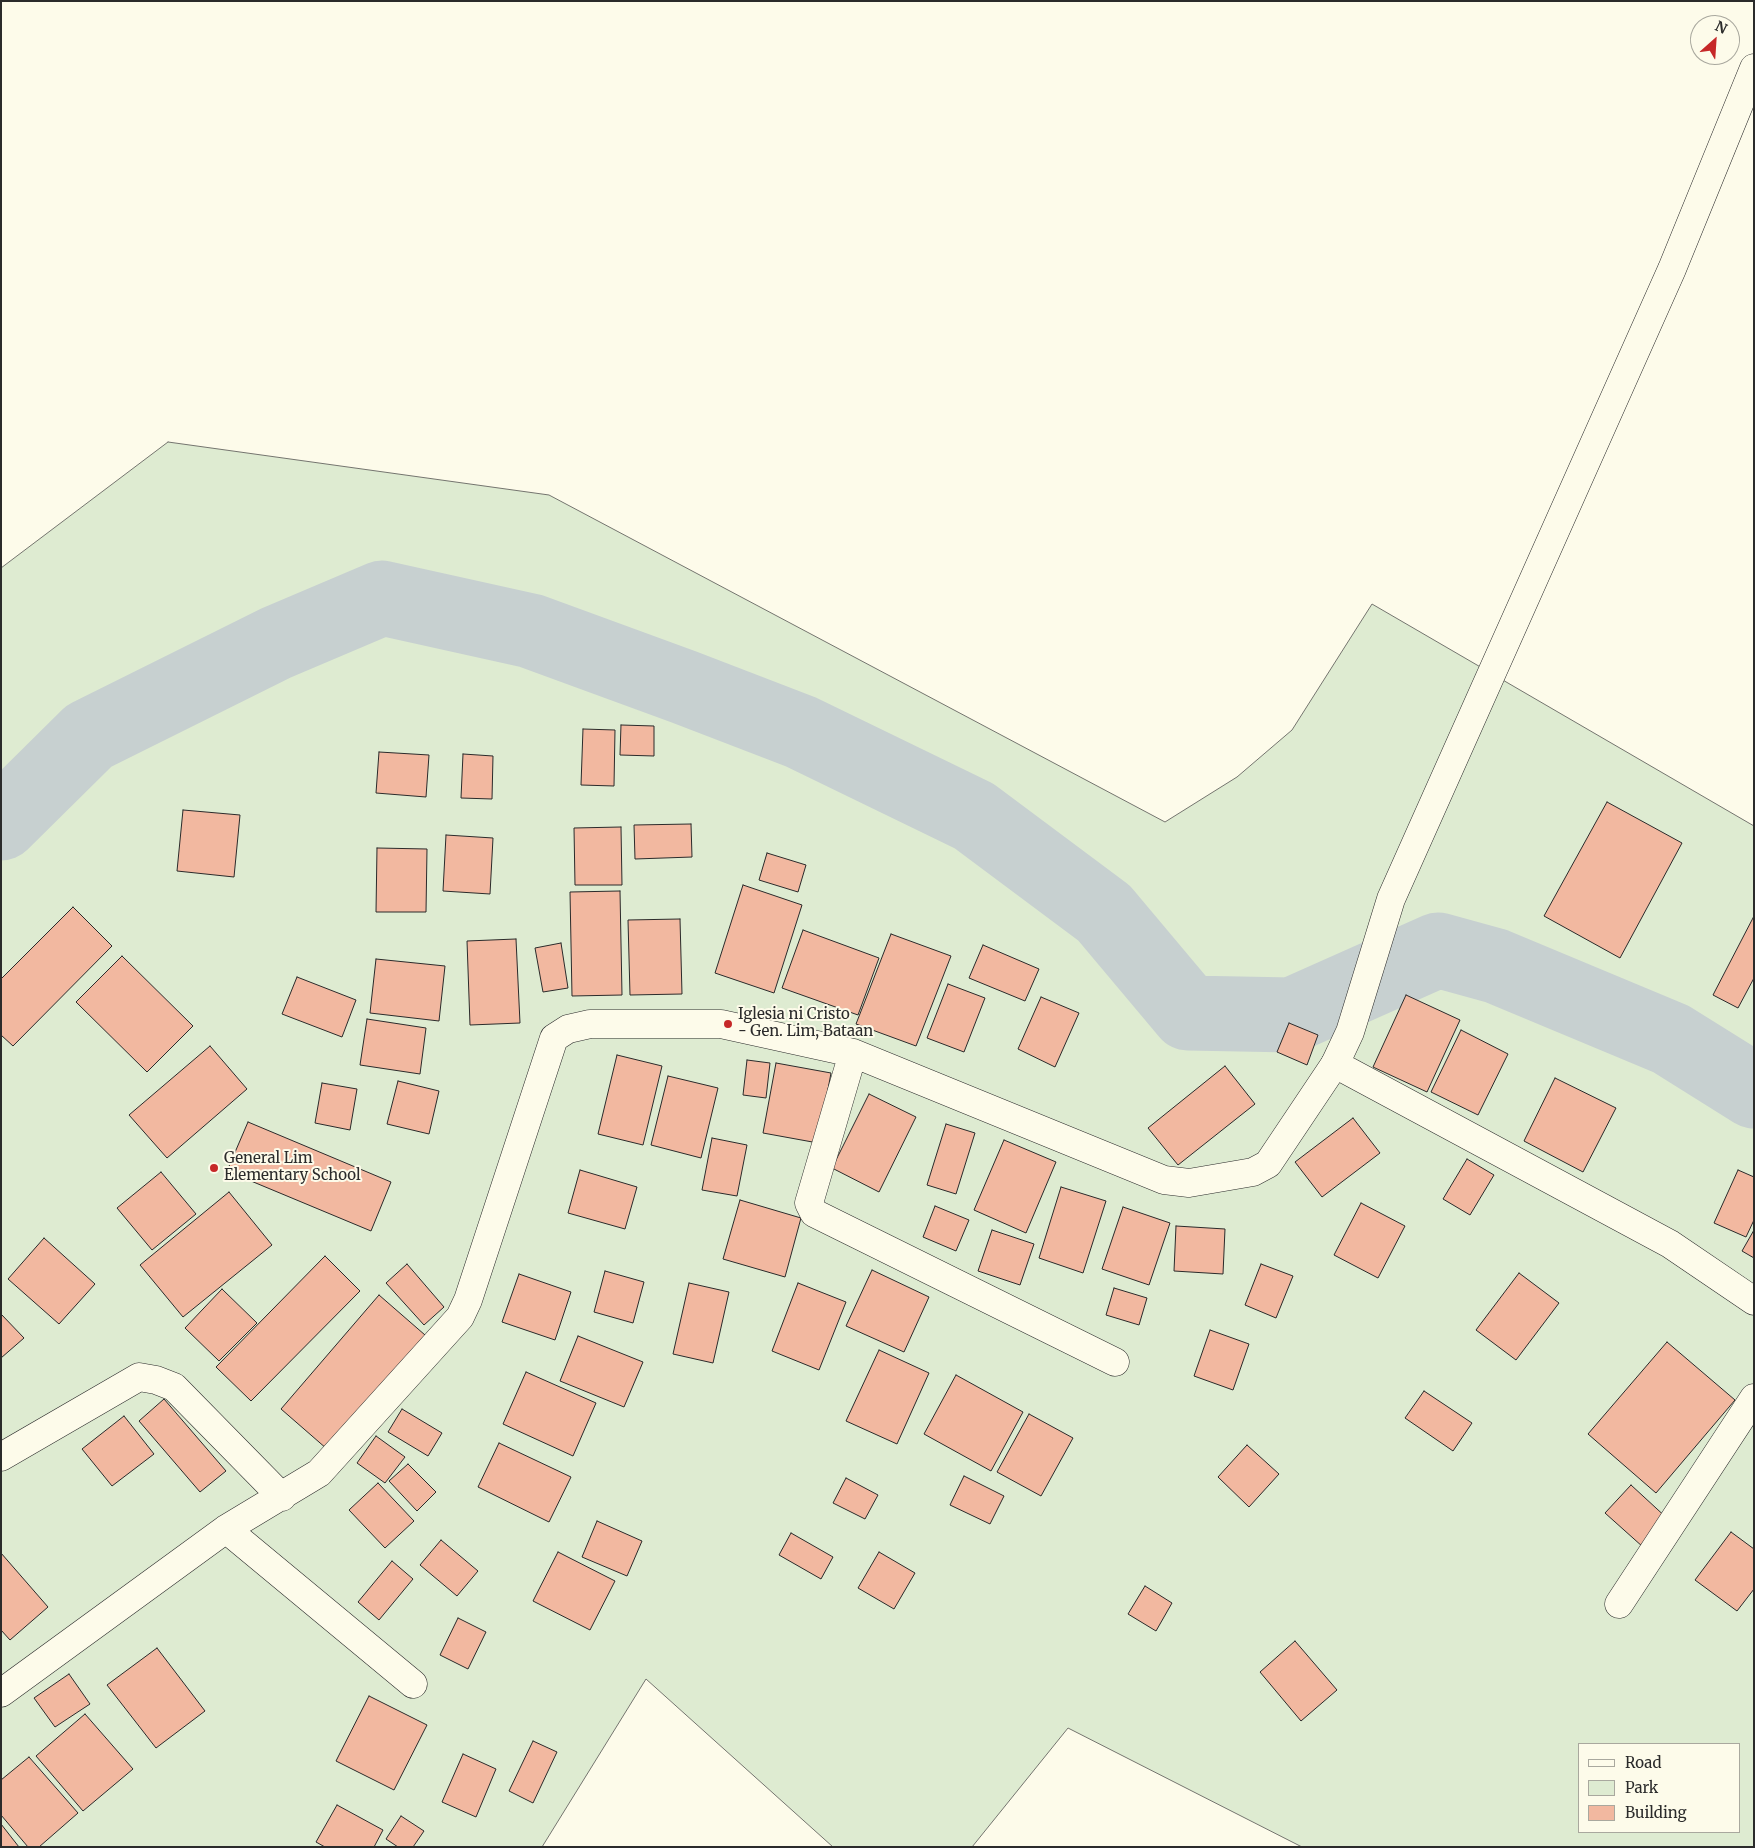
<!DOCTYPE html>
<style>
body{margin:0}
#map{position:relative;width:1755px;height:1848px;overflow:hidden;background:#fdfbea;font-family:Merriweather,serif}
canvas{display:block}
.frame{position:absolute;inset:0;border:2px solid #2b2b2b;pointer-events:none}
.legend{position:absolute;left:1578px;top:1743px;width:162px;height:90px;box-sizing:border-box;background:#fdfbea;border:1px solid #a9a89e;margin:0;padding:6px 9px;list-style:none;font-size:15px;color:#2b2b2b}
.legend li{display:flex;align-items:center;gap:10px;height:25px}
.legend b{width:25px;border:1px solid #a9a89e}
.north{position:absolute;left:1690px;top:15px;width:50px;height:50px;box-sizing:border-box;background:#fdfbea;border:1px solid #a9a89e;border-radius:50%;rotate:26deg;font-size:14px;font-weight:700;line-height:20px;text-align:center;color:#2b2b2b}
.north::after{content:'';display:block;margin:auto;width:18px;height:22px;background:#c62828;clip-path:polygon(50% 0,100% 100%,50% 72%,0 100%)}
</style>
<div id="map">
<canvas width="1755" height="1848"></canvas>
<div class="frame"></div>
<ul class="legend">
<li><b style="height:6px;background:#fdfbea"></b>Road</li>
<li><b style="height:14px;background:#deebd1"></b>Park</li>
<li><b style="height:14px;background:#f2b8a0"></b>Building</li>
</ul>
<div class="north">N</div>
</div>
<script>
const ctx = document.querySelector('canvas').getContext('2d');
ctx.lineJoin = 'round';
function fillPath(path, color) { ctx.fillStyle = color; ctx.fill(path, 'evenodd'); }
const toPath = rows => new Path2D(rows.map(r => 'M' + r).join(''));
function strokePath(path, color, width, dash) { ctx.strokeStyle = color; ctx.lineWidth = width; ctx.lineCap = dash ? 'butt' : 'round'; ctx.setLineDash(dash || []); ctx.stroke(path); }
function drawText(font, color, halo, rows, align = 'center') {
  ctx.font = font + ' Merriweather,serif'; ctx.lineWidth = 4; ctx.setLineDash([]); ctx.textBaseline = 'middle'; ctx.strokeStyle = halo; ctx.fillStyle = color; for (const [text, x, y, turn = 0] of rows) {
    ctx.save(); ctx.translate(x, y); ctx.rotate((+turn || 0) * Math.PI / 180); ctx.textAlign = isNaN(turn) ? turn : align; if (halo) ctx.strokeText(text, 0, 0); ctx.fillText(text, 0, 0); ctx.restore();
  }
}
const green = toPath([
 [168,442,549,495,1165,822,1237,777,1292,730,1372,604,1754,826,1754,1847,1302,1847,1068,1728,972,1847,833,1847,646,1679,542,1847,1,1847,1,568,168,442],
 [1579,1744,1739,1744,1739,1832,1579,1832,1579,1744]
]);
fillPath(green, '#deebd1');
strokePath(green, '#74746e', 1);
strokePath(toPath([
 [1,823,89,736,276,643,382,598,531,631,684,687,801,732,974,816,1104,913,1188,1013,1292,1015,1438,950,1496,966,1671,1039,1754,1091]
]), '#c7d0d0', 75);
const building = toPath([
 [621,725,654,726,654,756,620,755,621,725],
 [583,729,615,730,614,786,581,785,583,729],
 [379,752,429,755,426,797,376,793,379,752],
 [463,754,493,756,492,799,461,798,463,754],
 [1607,802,1682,843,1620,958,1544,916,1607,802],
 [183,810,240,815,234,877,177,871,183,810],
 [691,824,692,857,635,859,634,825,691,824],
 [621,827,622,885,575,885,574,828,621,827],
 [446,835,493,838,490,894,443,891,446,835],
 [377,848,427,849,426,912,376,912,377,848],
 [767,853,806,865,798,892,759,880,767,853],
 [743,885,802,905,774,993,715,973,743,885],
 [620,891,622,995,572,996,570,892,620,891],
 [73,907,112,946,13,1046,1,1035,1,979,73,907],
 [1754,916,1754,978,1738,1008,1713,995,1754,916],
 [680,919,682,994,630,995,628,920,680,919],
 [803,930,879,958,858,1015,782,988,803,930],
 [891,934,951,956,916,1046,856,1024,891,934],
 [516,939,520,1023,470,1025,467,941,516,939],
 [561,943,568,988,543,992,535,948,561,943],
 [983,945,1039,969,1025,1001,969,978,983,945],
 [122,956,193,1026,147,1072,76,1002,122,956],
 [376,959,445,966,439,1021,370,1013,376,959],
 [297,977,356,1000,342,1037,282,1014,297,977],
 [948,984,985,998,964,1052,927,1038,948,984],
 [1406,995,1460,1020,1427,1092,1373,1067,1406,995],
 [1041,997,1079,1013,1055,1067,1018,1049,1041,997],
 [367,1019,426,1028,420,1074,360,1065,367,1019],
 [1289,1023,1318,1035,1307,1065,1277,1052,1289,1023],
 [1461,1030,1508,1054,1478,1115,1431,1092,1461,1030],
 [210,1046,247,1089,167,1158,129,1115,210,1046],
 [617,1055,662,1066,643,1145,598,1134,617,1055],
 [747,1060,770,1063,766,1098,743,1095,747,1060],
 [776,1063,831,1073,818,1143,763,1133,776,1063],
 [1225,1066,1255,1104,1178,1165,1148,1128,1225,1066],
 [668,1076,718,1088,701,1158,651,1145,668,1076],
 [1555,1078,1616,1108,1583,1172,1524,1141,1555,1078],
 [398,1081,439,1091,429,1134,387,1124,398,1081],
 [322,1083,357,1089,350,1130,315,1123,322,1083],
 [869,1094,916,1117,879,1192,832,1168,869,1094],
 [1353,1118,1380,1153,1322,1197,1295,1162,1353,1118],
 [248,1122,391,1182,371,1231,227,1171,248,1122],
 [946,1124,975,1133,956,1194,927,1185,946,1124],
 [712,1138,747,1145,737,1196,702,1190,712,1138],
 [1004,1140,1056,1162,1026,1233,974,1210,1004,1140],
 [1467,1159,1494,1175,1470,1215,1443,1199,1467,1159],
 [580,1170,637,1187,625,1229,568,1213,580,1170],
 [1738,1170,1754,1177,1754,1220,1746,1237,1714,1223,1738,1170],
 [161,1172,196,1214,152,1250,117,1208,161,1172],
 [1061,1187,1106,1201,1083,1273,1039,1258,1061,1187],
 [229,1192,272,1245,183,1317,140,1265,229,1192],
 [740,1200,801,1218,785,1277,723,1259,740,1200],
 [1361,1203,1405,1226,1378,1278,1334,1255,1361,1203],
 [935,1206,969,1220,956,1251,923,1237,935,1206],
 [1123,1207,1170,1223,1149,1285,1102,1269,1123,1207],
 [1176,1226,1225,1229,1223,1274,1174,1271,1176,1226],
 [992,1230,1034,1244,1020,1285,978,1271,992,1230],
 [1754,1230,1754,1258,1742,1251,1754,1230],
 [44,1238,95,1284,59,1324,8,1279,44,1238],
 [325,1256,360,1291,251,1401,216,1367,325,1256],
 [407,1264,444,1307,424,1325,386,1283,407,1264],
 [1261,1264,1293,1276,1276,1318,1245,1305,1261,1264],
 [872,1270,929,1297,904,1352,846,1326,872,1270],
 [605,1271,644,1282,633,1323,594,1312,605,1271],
 [1519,1273,1559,1303,1516,1360,1476,1330,1519,1273],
 [519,1274,571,1292,555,1340,502,1322,519,1274],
 [689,1283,729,1292,713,1363,673,1354,689,1283],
 [798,1283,846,1302,819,1370,772,1351,798,1283],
 [1114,1288,1147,1298,1139,1325,1106,1315,1114,1288],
 [222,1289,257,1323,219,1361,185,1328,222,1289],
 [379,1295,425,1335,327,1449,281,1409,379,1295],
 [1,1314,24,1338,1,1358,1,1314],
 [1210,1330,1249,1344,1233,1390,1194,1376,1210,1330],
 [578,1336,643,1362,624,1407,560,1381,578,1336],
 [1667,1342,1735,1400,1656,1493,1588,1434,1667,1342],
 [879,1350,929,1373,897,1444,846,1421,879,1350],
 [526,1372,596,1403,573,1456,503,1424,526,1372],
 [956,1375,1023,1412,991,1471,924,1434,956,1375],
 [1424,1391,1472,1423,1453,1451,1405,1418,1424,1391],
 [164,1399,226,1471,200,1492,139,1421,164,1399],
 [402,1409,442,1433,428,1456,388,1432,402,1409],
 [1029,1414,1073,1438,1041,1496,997,1472,1029,1414],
 [124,1416,154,1454,112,1486,82,1449,124,1416],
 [376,1436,405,1457,385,1483,357,1463,376,1436],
 [499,1443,571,1477,549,1522,478,1487,499,1443],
 [1247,1445,1279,1474,1249,1507,1218,1477,1247,1445],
 [408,1464,436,1492,417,1511,389,1481,408,1464],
 [964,1476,1004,1496,990,1524,950,1505,964,1476],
 [846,1478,878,1495,865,1519,833,1503,846,1478],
 [378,1483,414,1521,385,1548,349,1510,378,1483],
 [1631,1485,1669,1520,1643,1547,1605,1513,1631,1485],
 [597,1521,642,1541,627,1576,582,1557,597,1521],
 [1731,1532,1754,1549,1754,1589,1737,1611,1695,1580,1731,1532],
 [791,1533,833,1557,821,1579,779,1555,791,1533],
 [441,1540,478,1571,457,1596,420,1565,441,1540],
 [558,1552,615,1581,590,1630,533,1601,558,1552],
 [879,1552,915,1573,894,1609,858,1588,879,1552],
 [1,1553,48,1607,10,1640,1,1630,1,1553],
 [392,1561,413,1579,379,1620,358,1602,392,1561],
 [1145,1586,1172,1603,1156,1631,1128,1614,1145,1586],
 [458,1618,486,1632,468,1669,440,1655,458,1618],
 [1295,1641,1337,1690,1301,1721,1260,1672,1295,1641],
 [157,1648,205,1711,156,1748,107,1685,157,1648],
 [69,1674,90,1704,55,1727,34,1698,69,1674],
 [369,1696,427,1725,394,1790,336,1761,369,1696],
 [85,1714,133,1769,83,1811,36,1756,85,1714],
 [533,1741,557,1752,533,1803,509,1791,533,1741],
 [463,1754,496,1769,476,1817,442,1802,463,1754],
 [29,1757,78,1813,39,1847,28,1847,1,1815,1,1780,29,1757],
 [337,1805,383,1830,374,1847,325,1847,316,1842,337,1805],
 [401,1816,424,1831,413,1847,398,1847,386,1839,401,1816],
 [1,1824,19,1847,1,1847,1,1824]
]);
fillPath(building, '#f2b8a0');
strokePath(building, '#2b2b2b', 1);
const street = toPath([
 [853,1053,809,1203,814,1213,1115,1362],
 [1,1457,139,1377,156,1380,174,1387,282,1497],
 [226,1529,413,1684],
 [1619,1604,1754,1398],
 [1,1693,226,1529,319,1473,460,1317,468,1300,554,1038,568,1029,590,1024,721,1024,853,1053,1164,1180,1189,1183,1253,1172,1268,1164,1335,1064]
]);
const secondary = toPath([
 [1754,68,1672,269,1391,899,1350,1032,1335,1064,1670,1244,1754,1301]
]);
strokePath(street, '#2b2b2b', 29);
strokePath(secondary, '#2b2b2b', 29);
strokePath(street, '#fdfbea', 28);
strokePath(secondary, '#fdfbea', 28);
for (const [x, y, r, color] of [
 [728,1024,5,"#c62828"],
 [214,1168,5,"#c62828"]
]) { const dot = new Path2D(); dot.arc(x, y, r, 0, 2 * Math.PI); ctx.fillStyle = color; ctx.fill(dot); strokePath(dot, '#fdfbea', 2); }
drawText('15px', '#2b2b2b', '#fdfbea', [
 ["Iglesia ni Cristo",738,1015],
 ["- Gen. Lim, Bataan",738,1032],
 ["General Lim",224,1159],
 ["Elementary School",224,1176]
], 'left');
</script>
